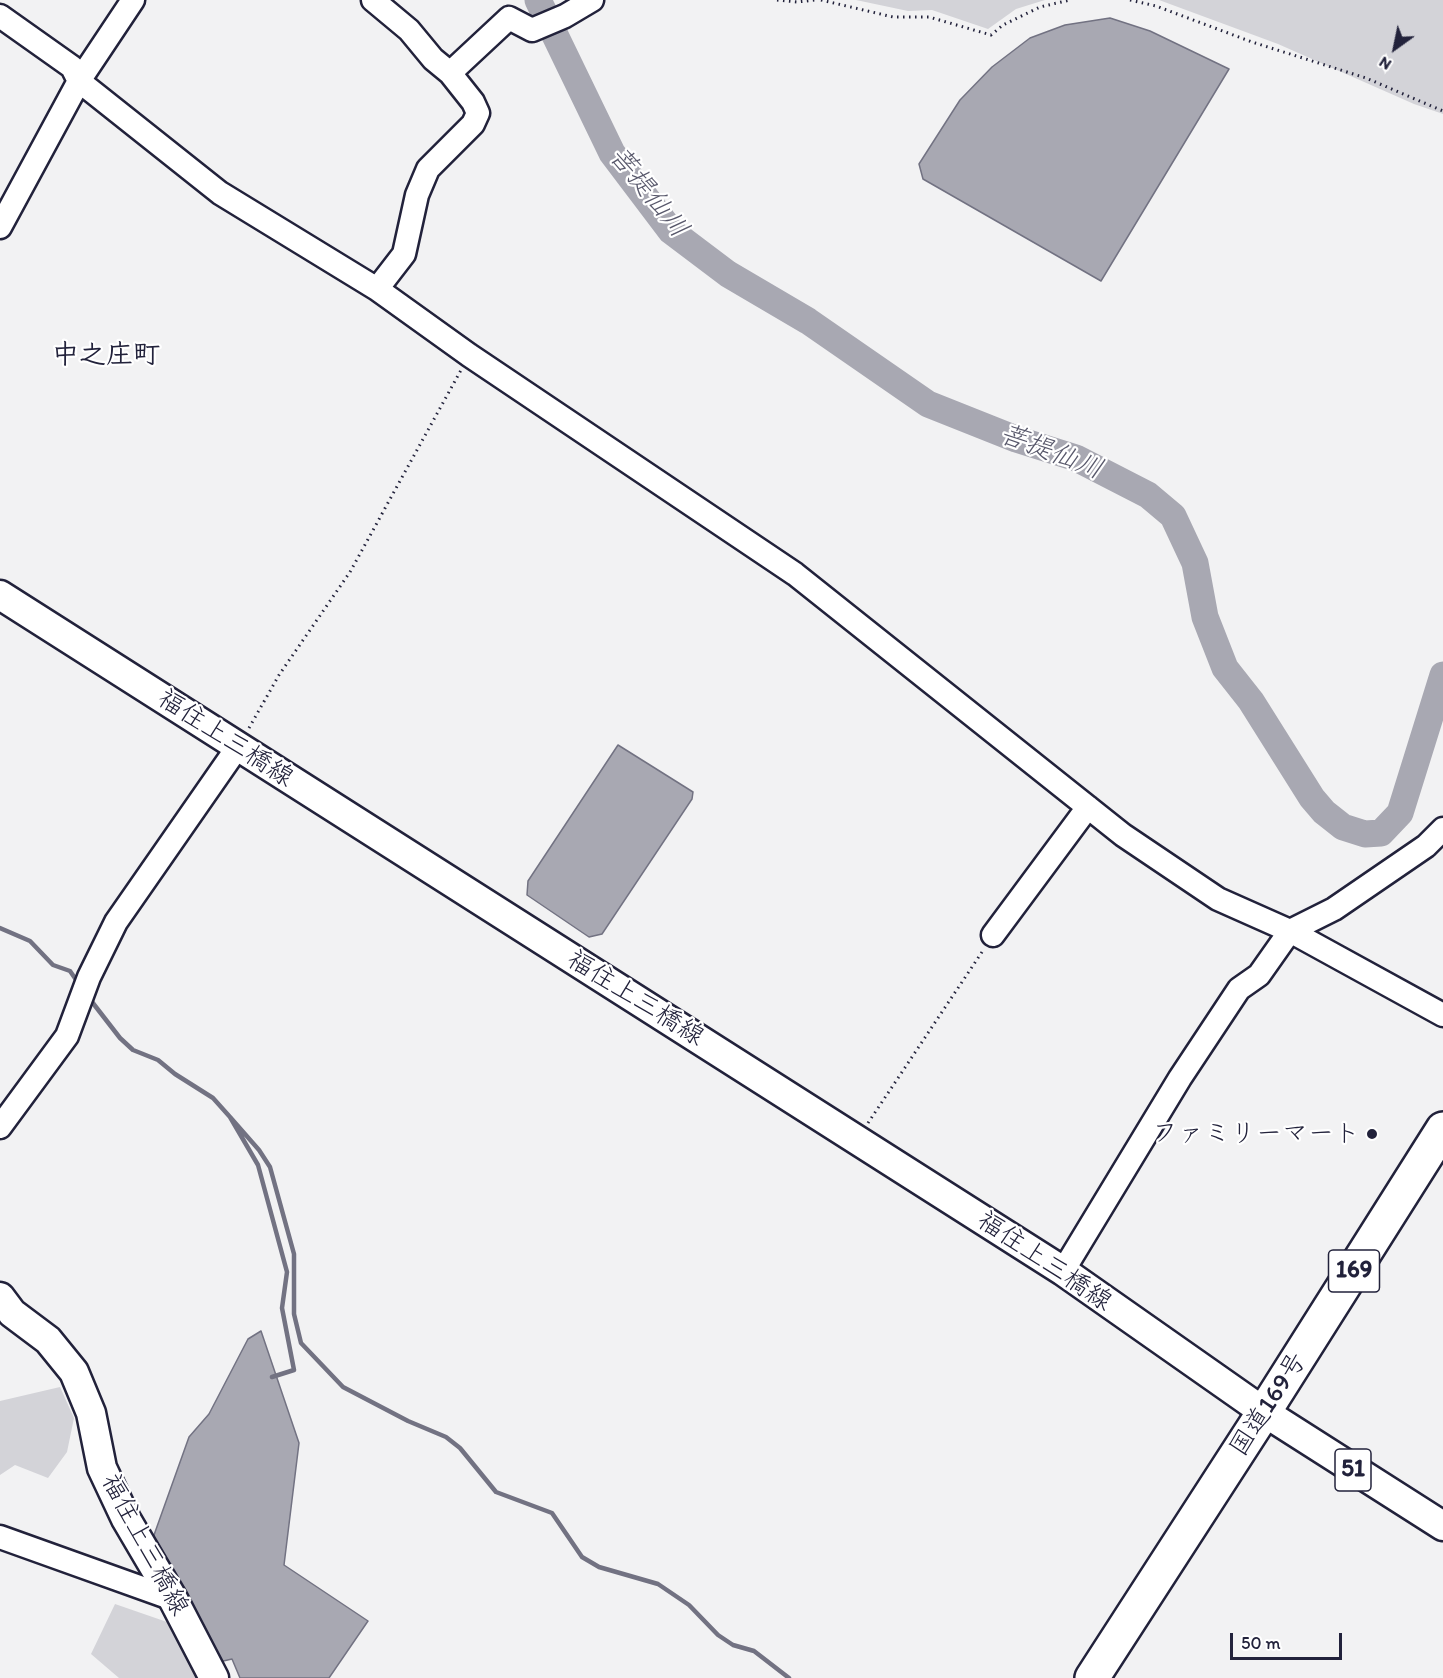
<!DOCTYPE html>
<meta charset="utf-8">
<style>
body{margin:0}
#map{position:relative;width:1443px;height:1678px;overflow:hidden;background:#f2f2f3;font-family:Itim,sans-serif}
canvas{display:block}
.north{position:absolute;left:1365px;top:18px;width:60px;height:60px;-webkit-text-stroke:4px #fff;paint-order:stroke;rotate:213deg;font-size:16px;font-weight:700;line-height:24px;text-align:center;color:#22223b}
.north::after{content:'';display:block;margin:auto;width:21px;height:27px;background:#22223b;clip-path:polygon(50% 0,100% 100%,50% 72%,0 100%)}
.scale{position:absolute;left:1230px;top:1633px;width:112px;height:27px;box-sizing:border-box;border:3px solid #22223b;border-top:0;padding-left:8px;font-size:18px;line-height:21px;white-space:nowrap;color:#22223b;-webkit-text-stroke:4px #fff;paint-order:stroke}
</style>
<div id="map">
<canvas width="1443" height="1678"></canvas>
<div class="north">N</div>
<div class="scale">50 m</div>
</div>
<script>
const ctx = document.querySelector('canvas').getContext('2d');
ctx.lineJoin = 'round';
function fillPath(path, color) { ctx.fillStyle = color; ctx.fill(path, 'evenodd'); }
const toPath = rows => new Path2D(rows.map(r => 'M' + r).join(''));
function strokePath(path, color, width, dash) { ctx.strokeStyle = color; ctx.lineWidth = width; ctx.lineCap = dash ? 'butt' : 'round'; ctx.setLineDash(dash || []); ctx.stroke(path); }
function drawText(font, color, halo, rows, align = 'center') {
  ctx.font = font + ' Itim,"Klee One",sans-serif'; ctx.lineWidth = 4.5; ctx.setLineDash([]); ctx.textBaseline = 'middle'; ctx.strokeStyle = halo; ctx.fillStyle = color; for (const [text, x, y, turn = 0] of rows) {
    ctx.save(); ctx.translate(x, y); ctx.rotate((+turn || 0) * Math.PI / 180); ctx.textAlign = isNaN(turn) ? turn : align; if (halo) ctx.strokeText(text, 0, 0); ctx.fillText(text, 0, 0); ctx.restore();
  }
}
fillPath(toPath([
 [856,0,1045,0,1016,9,988,29,932,10,908,11],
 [1159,0,1443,0,1443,114,1414,104,1278,44],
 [60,1387,74,1418,67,1452,48,1478,15,1465,0,1475,0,1401],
 [115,1604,167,1622,197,1678,119,1678,91,1654]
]), '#d3d3d8');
const water = toPath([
 [1110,18,1150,31,1229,69,1101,281,923,179,919,164,960,100,992,67,1030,38,1065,25,1110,18],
 [618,745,693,792,692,799,602,934,589,937,527,895,528,881,618,745],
 [261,1331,299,1443,284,1565,368,1621,329,1678,240,1678,232,1659,219,1662,149,1549,189,1437,209,1414,248,1339,261,1331]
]);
fillPath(water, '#a8a8b2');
strokePath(water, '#727282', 1.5);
strokePath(toPath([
 [0,928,30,941,53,965,70,971,79,984],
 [89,998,120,1038,133,1050,158,1060,175,1074,213,1098,230,1117,258,1165,287,1272,282,1308,294,1370,272,1377],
 [230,1117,259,1150,270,1167,294,1254,294,1314,301,1343,343,1387,408,1421,446,1437,460,1448,496,1492,552,1513,582,1557,599,1567,658,1584,689,1605,718,1635,733,1645,754,1651,789,1678]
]), '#727282', 4.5);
strokePath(toPath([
 [538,0,612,153,671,231,728,274,808,321,928,404,1016,439,1076,458,1148,495,1173,516,1195,563,1205,617,1225,668,1251,701,1312,798,1324,812,1343,827,1365,834,1381,833,1400,813,1443,675]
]), '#a8a8b2', 27);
const minor = toPath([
 [373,0,409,30,433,59,450,73,473,102,478,113,473,124,428,169,417,195,404,254,377,289],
 [0,16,72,67,79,81,220,193,377,289,469,355,795,574,1123,835,1218,899,1290,931,1443,1015],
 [450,73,509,18,532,30,565,16,592,0],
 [0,227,79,81,133,0],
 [993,935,1088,807],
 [0,1127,67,1036,89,977,116,922,237,748],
 [1063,1271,1180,1078,1239,989,1259,975,1290,931,1334,909,1426,846,1443,829],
 [0,1537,173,1599]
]);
const major = toPath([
 [0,595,1063,1271,1264,1412,1443,1526],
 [0,1297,12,1313,48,1340,74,1372,91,1413,102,1468,126,1519,173,1599,214,1678]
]);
const highway = toPath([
 [1092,1678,1264,1412,1443,1129]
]);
strokePath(minor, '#22223b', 27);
strokePath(major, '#22223b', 33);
strokePath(highway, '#22223b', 38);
strokePath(toPath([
 [777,0,797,2,815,0],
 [821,0,893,17,929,17,991,35,1003,25,1040,7,1070,0],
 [1130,0,1156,6,1252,42,1366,78,1443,111],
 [249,728,279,675,350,572,461,370],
 [868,1123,984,949]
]), '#22223b', 3, [1.5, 4.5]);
strokePath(minor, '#fff', 22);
strokePath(major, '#fff', 28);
strokePath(highway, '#fff', 33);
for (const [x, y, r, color] of [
 [1372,1134,6,"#22223b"]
]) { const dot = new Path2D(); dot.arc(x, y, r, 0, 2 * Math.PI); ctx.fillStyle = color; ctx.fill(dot); strokePath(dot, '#fff', 2); }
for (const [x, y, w] of [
 [1354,1271,51],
 [1353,1470,36]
]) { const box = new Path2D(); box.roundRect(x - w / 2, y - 21, w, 42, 4.5); ctx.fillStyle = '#fff'; ctx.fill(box); strokePath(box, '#22223b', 1.5); }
drawText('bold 24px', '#22223b', null, [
 ["169",1354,1271],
 ["51",1353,1470]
]);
drawText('26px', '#22223b', '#fff', [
 ["福住上三橋線",225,739,33],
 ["福住上三橋線",635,999,32],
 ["福住上三橋線",1044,1262,34],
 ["国道169号",1269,1405,-57],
 ["福住上三橋線",144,1545,62]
]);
drawText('26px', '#22223b', '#fff', [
 ["ファミリーマート",1360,1134]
], 'right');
drawText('italic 27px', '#58586b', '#fff', [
 ["菩提仙川",648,193,51],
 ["菩提仙川",1051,453,21]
]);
drawText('bold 27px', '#22223b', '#fff', [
 ["中之庄町",106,356]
]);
</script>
